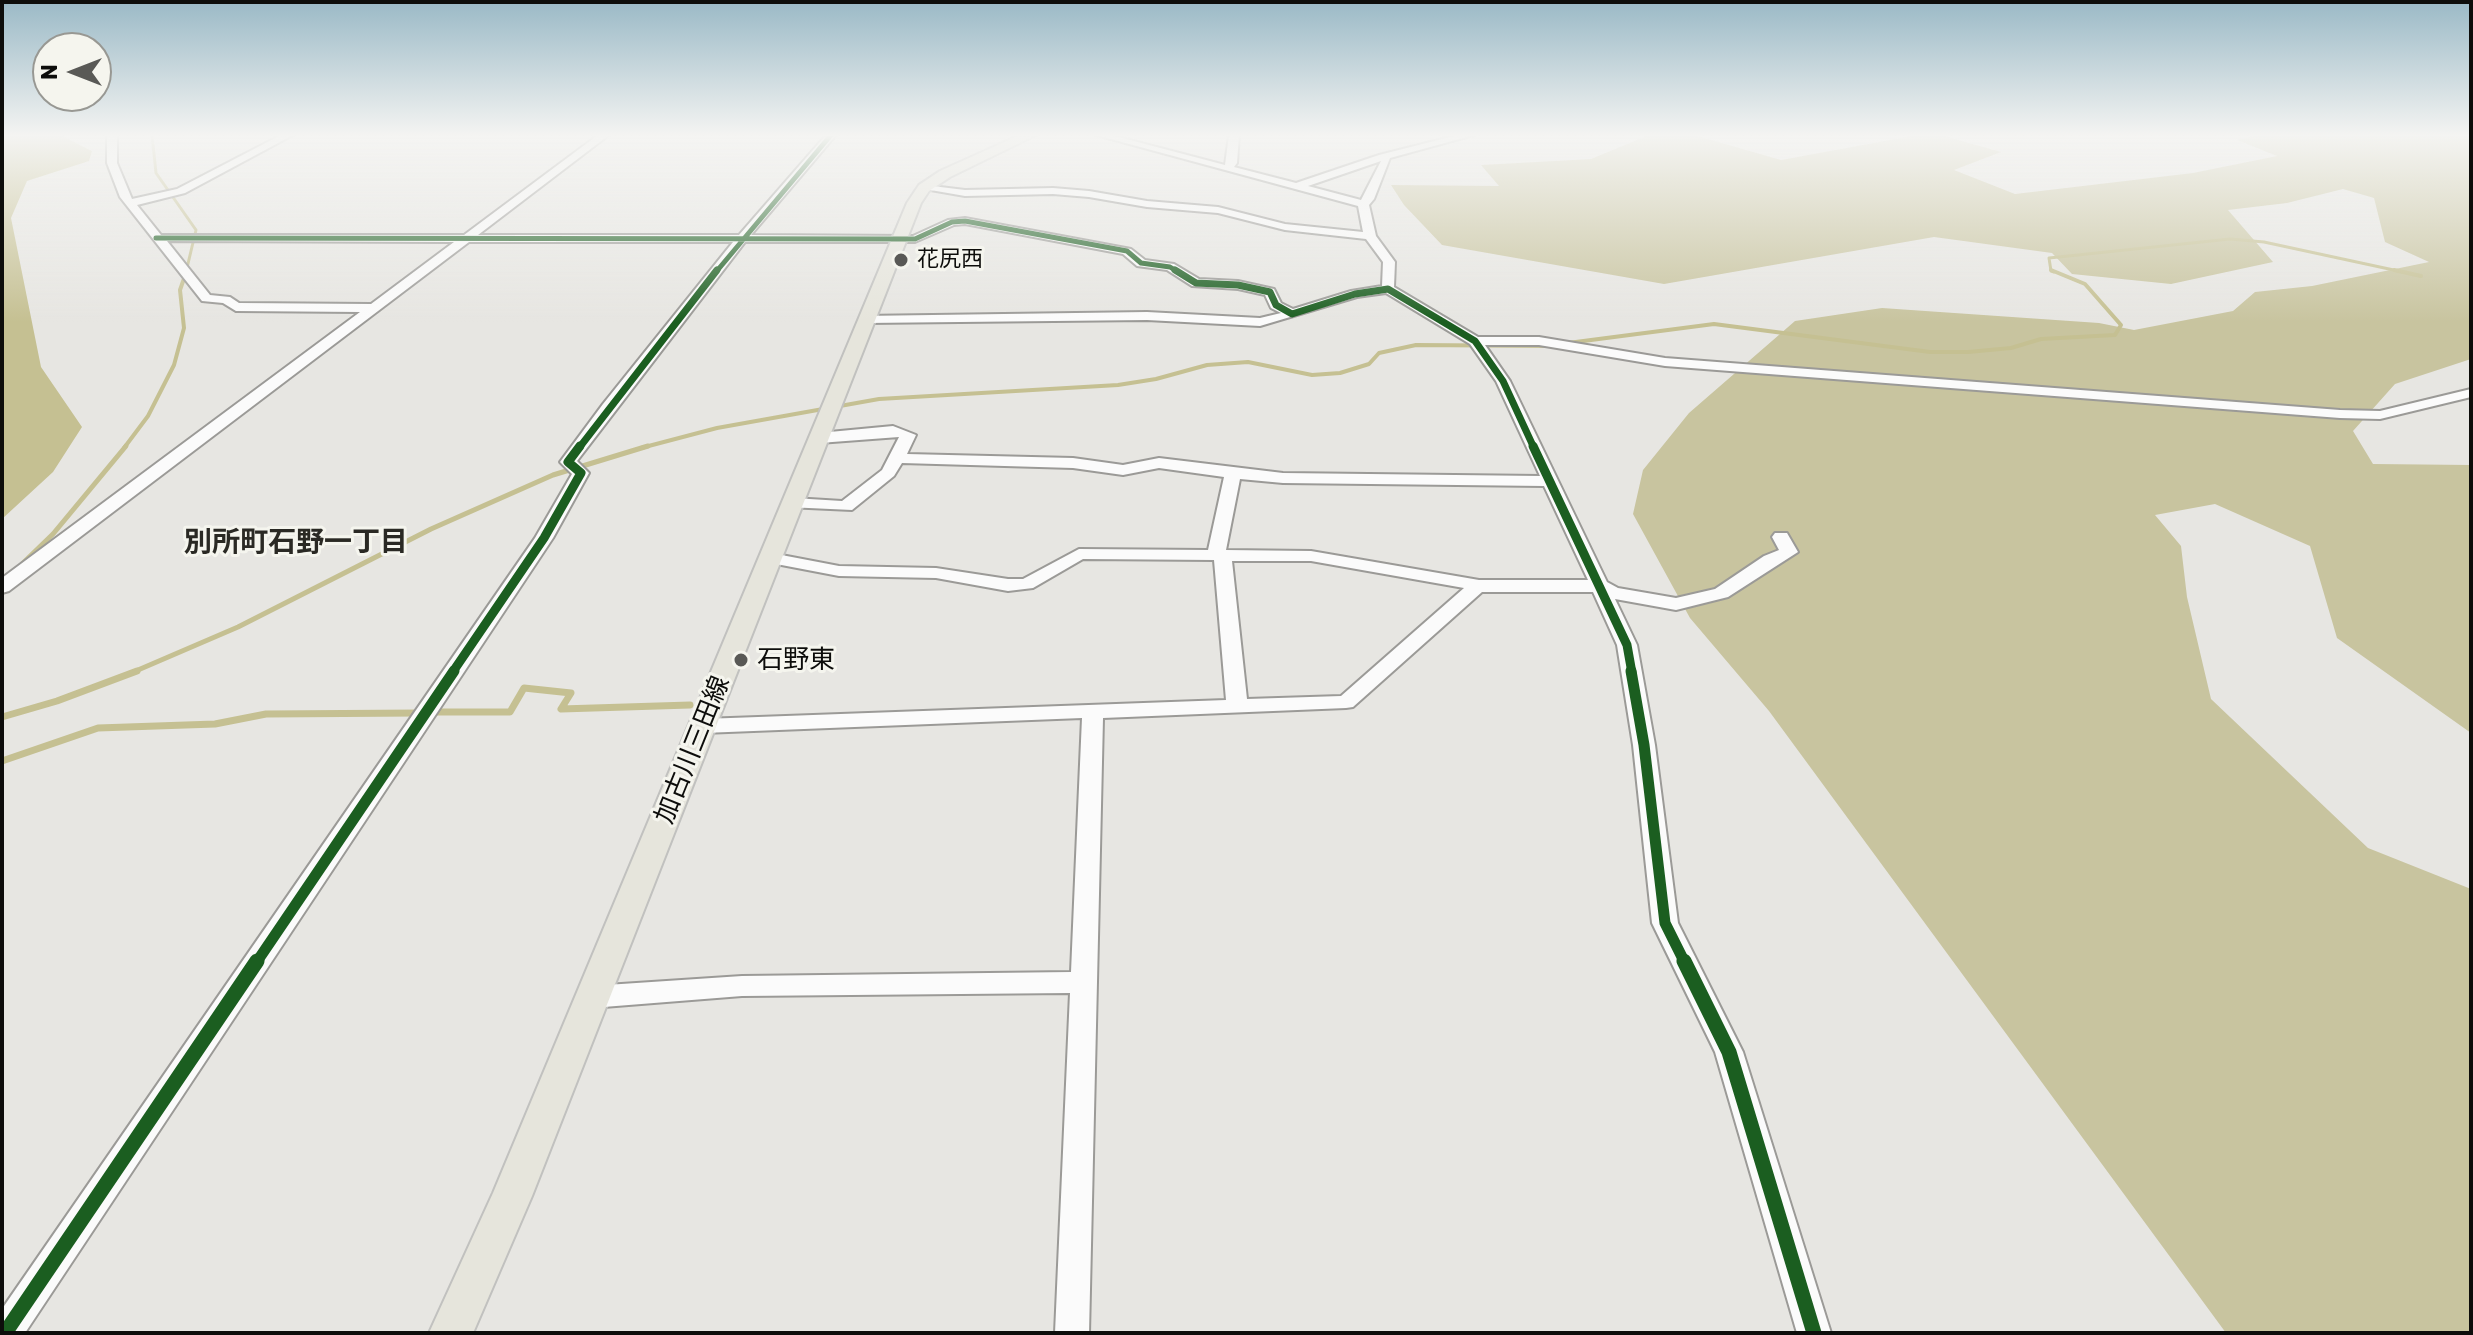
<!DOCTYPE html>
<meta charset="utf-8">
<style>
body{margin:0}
#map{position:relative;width:2473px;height:1335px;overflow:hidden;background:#e7e6e2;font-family:Rubik,sans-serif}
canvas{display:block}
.frame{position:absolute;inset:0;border:4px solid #0d0d0b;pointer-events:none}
.north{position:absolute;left:32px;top:32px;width:80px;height:80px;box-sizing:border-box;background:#f5f5ee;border:2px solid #989893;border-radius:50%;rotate:270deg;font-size:22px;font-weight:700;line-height:32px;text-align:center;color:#0d0d0b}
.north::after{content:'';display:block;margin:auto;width:28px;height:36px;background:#595956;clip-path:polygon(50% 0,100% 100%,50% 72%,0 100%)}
</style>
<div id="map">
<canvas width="2473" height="1335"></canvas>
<div class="frame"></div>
<div class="north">N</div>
</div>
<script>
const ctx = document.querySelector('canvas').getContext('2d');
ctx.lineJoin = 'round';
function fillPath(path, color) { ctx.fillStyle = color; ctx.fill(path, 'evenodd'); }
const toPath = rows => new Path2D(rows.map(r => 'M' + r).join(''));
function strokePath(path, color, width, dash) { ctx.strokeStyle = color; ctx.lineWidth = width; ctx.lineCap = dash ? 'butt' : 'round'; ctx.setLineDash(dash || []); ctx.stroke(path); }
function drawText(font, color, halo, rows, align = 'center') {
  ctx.font = font + ' Rubik,"Noto Sans JP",sans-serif'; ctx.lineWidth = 6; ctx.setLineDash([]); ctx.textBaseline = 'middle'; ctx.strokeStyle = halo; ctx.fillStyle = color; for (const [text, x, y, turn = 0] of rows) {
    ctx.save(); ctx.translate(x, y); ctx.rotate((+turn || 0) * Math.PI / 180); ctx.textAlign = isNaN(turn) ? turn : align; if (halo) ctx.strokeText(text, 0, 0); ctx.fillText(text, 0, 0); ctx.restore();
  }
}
fillPath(toPath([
 [1649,135,1694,135,1781,160,1917,135,1941,135,2001,152,1954,170,2015,194,2193,173,2277,156,2237,140,2258,135,2471,135,2471,359,2395,384,2353,431,2373,464,2471,465,2471,733,2337,638,2310,546,2215,504,2155,515,2181,546,2187,597,2211,699,2368,848,2471,889,2471,1333,2226,1333,1769,711,1690,618,1633,514,1643,470,1689,413,1795,321,1882,308,2099,323,2134,330,2233,311,2255,292,2312,286,2429,262,2385,242,2374,198,2343,189,2287,203,2228,210,2273,262,2171,284,2072,274,2052,253,1934,237,1664,284,1442,245,1404,205,1391,185,1499,186,1481,165,1591,159]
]), '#c8c49f');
fillPath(toPath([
 [2,135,60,135,92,151,89,161,27,181,11,218,41,367,82,427,53,472,2,519]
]), '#c5c092');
strokePath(toPath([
 [152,135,156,173,196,230,186,272],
 [2054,272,2051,271,2049,258,2230,239,2264,242,2403,272]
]), '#c5c092', 3);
strokePath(toPath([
 [2394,270,2421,276],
 [1568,343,1714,324,1930,352,1968,352,2011,348,2041,339,2115,335,2121,325,2085,284,2051,270],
 [124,448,148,416,174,365,184,328,180,290,187,270],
 [641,448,717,428,879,399,1118,385,1156,379,1207,365,1248,362,1312,375,1340,373,1369,364,1379,353,1416,345,1553,346]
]), '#c5c092', 4);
strokePath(toPath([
 [22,564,53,534,126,446],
 [131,673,238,627,431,529,553,475,648,446]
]), '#c5c092', 5);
strokePath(toPath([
 [432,712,510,712,524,688,571,693,561,709,690,705],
 [2,717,57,701,137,671],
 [2,761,98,728,215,724,266,714,420,713]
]), '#c5c092', 7);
const minor = toPath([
 [107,135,117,135,117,163,132,199,177,189,281,135,293,135,185,193,137,205,161,235,464,235,598,135,609,135,478,235,739,235,826,135,836,135,751,235,913,236,948,220,965,218,1131,249,1145,260,1174,264,1199,279,1238,281,1274,289,1281,303,1293,309,1351,291,1382,286,1383,262,1366,239,1285,230,1218,213,1147,207,1089,197,1053,194,965,196,919,188,924,185,965,190,1053,188,1089,191,1147,201,1218,207,1285,224,1363,232,1358,206,1096,135,1111,135,1225,165,1229,135,1239,135,1237,163,1234,167,1296,183,1379,155,1458,135,1474,135,1390,158,1374,199,1369,205,1376,236,1395,262,1394,287,1478,337,1539,337,1665,358,2340,410,2380,411,2471,389,2471,397,2380,419,2340,418,1665,366,1539,345,1485,345,1510,381,1607,582,1618,588,1676,598,1715,589,1764,556,1779,550,1772,537,1775,533,1787,533,1798,552,1728,597,1676,610,1615,599,1637,645,1655,745,1678,923,1743,1052,1831,1333,1797,1333,1715,1052,1652,923,1633,745,1617,645,1593,592,1482,592,1353,707,1346,708,1103,718,1089,1333,1055,1333,1070,993,742,996,591,1008,582,1004,578,997,582,990,591,986,742,976,1071,972,1082,718,703,733,692,726,703,719,1226,700,1214,560,1083,559,1033,588,1008,591,936,578,839,576,771,563,762,558,771,553,839,566,936,568,1008,579,1023,579,1079,549,1208,550,1224,477,1159,468,1123,475,1073,468,902,463,894,476,852,510,787,507,785,503,793,498,842,501,882,470,899,437,819,443,811,438,819,433,893,426,916,435,907,454,1073,458,1123,465,1159,458,1283,473,1540,476,1496,381,1470,344,1386,293,1357,297,1260,326,1147,320,866,323,859,319,861,316,1147,312,1260,318,1281,313,1271,308,1265,295,1238,289,1192,286,1167,270,1137,266,1123,254,965,224,954,225,915,242,745,242,577,461,589,473,553,538,25,1333,2,1333,2,1309,535,538,572,474,560,462,603,404,733,242,469,242,9,591,2,593,2,578,360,312,236,311,223,303,202,301,120,197,107,163,107,135],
 [1381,161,1361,200,1308,186,1381,161],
 [167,241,454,242,371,304,239,303,230,297,210,295,167,241],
 [1240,479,1283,483,1544,486,1588,580,1479,580,1311,551,1226,550,1240,479],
 [1232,561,1311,561,1464,588,1341,696,1247,699,1232,561]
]);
const major = toPath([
 [1020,135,1036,135,950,177,929,191,921,203,532,1196,473,1333,429,1333,493,1193,907,203,919,185,940,171,1020,135]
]);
strokePath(minor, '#9b9a97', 4);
strokePath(major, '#c1c1bf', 4);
fillPath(minor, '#fbfbfb');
fillPath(major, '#e6e5dc');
strokePath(toPath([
 [156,238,915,239,952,222,965,221,1127,251,1141,263,1170,267,1178,272],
 [716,272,831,135]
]), '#1b5e20', 5);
strokePath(toPath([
 [1175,270,1196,283,1238,285,1270,292,1276,305,1292,314,1355,294,1388,289,1475,341,1503,381,1534,448],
 [579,448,717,270]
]), '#1b5e20', 7);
strokePath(toPath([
 [1533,446,1627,645,1632,673],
 [452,673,544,538,581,473,568,462,580,446]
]), '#1b5e20', 9);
strokePath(toPath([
 [1631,671,1644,745,1665,923,1685,963],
 [256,963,454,671]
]), '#1b5e20', 11);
strokePath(toPath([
 [1684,961,1729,1052,1814,1333],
 [5,1333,257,961]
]), '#1b5e20', 15);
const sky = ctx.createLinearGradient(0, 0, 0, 322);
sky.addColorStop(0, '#9ab9c6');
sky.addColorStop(0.42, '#f4f4f2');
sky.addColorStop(1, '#f4f4f200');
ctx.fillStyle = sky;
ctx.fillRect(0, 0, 2473, 322);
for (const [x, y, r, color] of [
 [901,260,8,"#595956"],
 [741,660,8,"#595956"]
]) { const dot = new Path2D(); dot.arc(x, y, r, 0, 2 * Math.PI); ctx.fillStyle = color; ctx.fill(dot); strokePath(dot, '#f5f5ee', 3); }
drawText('22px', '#0d0d0b', '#f5f5ee', [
 ["花尻西",917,260]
], 'left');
drawText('26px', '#0d0d0b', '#f5f5ee', [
 ["石野東",757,660]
], 'left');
drawText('26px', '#0d0d0b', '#f5f5ee', [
 ["加古川三田線",693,750,-68]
]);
drawText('bold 28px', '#2a2924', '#f5f5ee', [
 ["別所町石野一丁目",296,543]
]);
</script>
